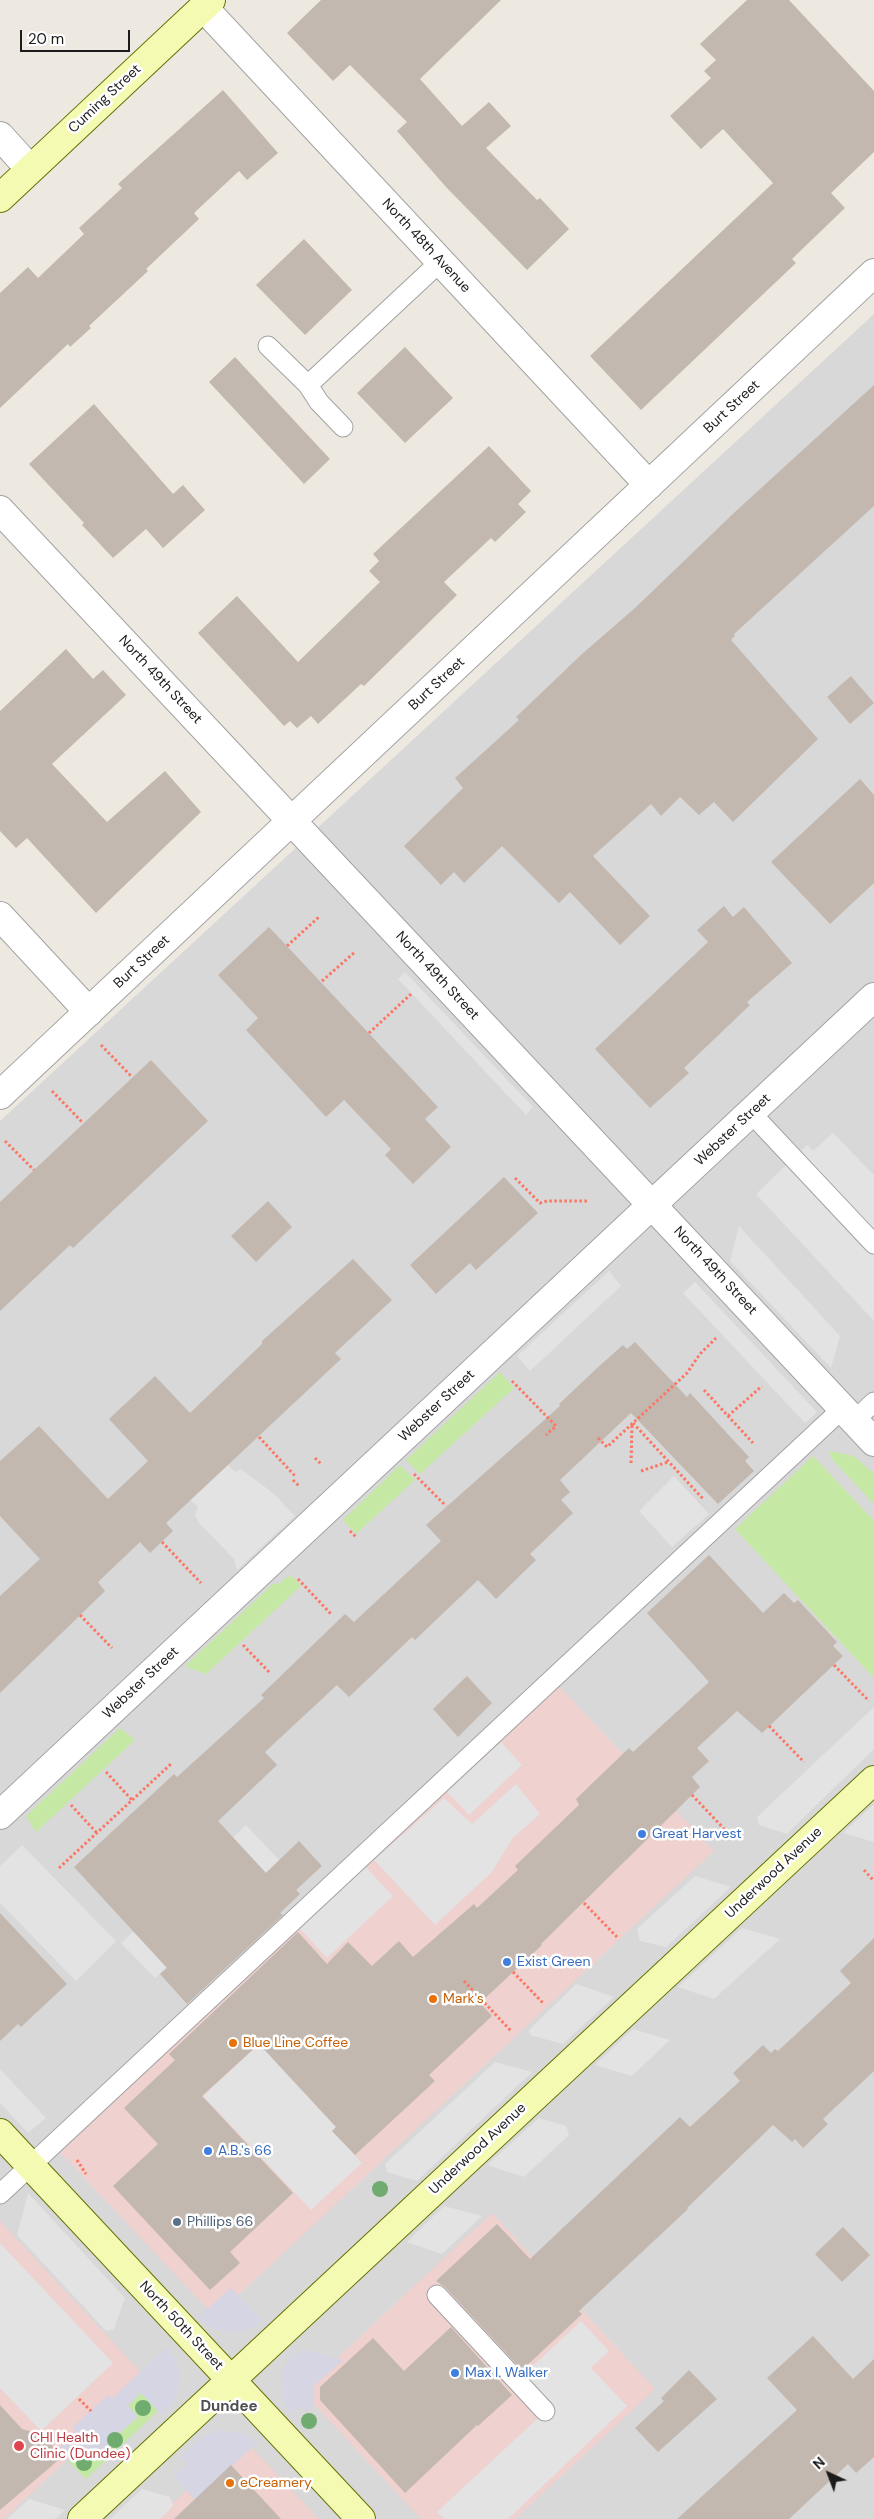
<!DOCTYPE html>
<style>
body{margin:0}
#map{position:relative;width:874px;height:2519px;overflow:hidden;background:#ede9e0;font-family:"DM Sans",sans-serif}
canvas{display:block}
.north{position:absolute;left:804px;top:2449px;width:50px;height:50px;-webkit-text-stroke:4px #fff;paint-order:stroke;rotate:317deg;font-size:14px;font-weight:700;line-height:20px;text-align:center;color:#1b1b1b}
.north::after{content:'';display:block;margin:auto;width:18px;height:22px;background:#1b1b1b;clip-path:polygon(50% 0,100% 100%,50% 72%,0 100%)}
.scale{position:absolute;left:20px;top:30px;width:110px;height:22px;box-sizing:border-box;border:2px solid #1b1b1b;border-top:0;padding-left:6px;font-size:15px;line-height:18px;white-space:nowrap;color:#1b1b1b;-webkit-text-stroke:4px #fff;paint-order:stroke}
</style>
<div id="map">
<canvas width="874" height="2519"></canvas>
<div class="north">N</div>
<div class="scale">20 m</div>
</div>
<script>
const ctx = document.querySelector('canvas').getContext('2d');
ctx.lineJoin = 'round';
function fillPath(path, color) { ctx.fillStyle = color; ctx.fill(path, 'evenodd'); }
const toPath = rows => new Path2D(rows.map(r => 'M' + r).join(''));
function strokePath(path, color, width, dash) { ctx.strokeStyle = color; ctx.lineWidth = width; ctx.lineCap = dash ? 'butt' : 'round'; ctx.setLineDash(dash || []); ctx.stroke(path); }
function drawText(font, color, halo, rows, align = 'center') {
  ctx.font = font + ' "DM Sans",sans-serif'; ctx.lineWidth = 5; ctx.setLineDash([]); ctx.textBaseline = 'middle'; ctx.strokeStyle = halo; ctx.fillStyle = color; for (const [text, x, y, turn = 0] of rows) {
    ctx.save(); ctx.translate(x, y); ctx.rotate((+turn || 0) * Math.PI / 180); ctx.textAlign = isNaN(turn) ? turn : align; if (halo) ctx.strokeText(text, 0, 0); ctx.fillText(text, 0, 0); ctx.restore();
  }
}
fillPath(toPath([
 [874,314,874,2519,0,2519,0,1121]
]), '#d9d8d8');
fillPath(toPath([
 [558,1685,714,1851,215,2317,60,2152],
 [492,2213,655,2389,515,2519,421,2519,302,2391],
 [0,2221,150,2382,4,2519,0,2519],
 [243,2438,319,2519,156,2519]
]), '#efd1cf');
fillPath(toPath([
 [500,1372,514,1388,420,1474,406,1460],
 [829,1451,854,1456,874,1474,874,1504,832,1459],
 [813,1456,874,1521,874,1678,735,1529],
 [400,1465,415,1480,356,1534,343,1520],
 [288,1576,293,1577,301,1586,206,1674,185,1666,273,1584,279,1584],
 [120,1728,135,1740,36,1832,26,1816],
 [141,2393,158,2411,86,2479,68,2461,82,2449,92,2459,111,2443,111,2436,118,2433,138,2417,128,2406]
]), '#c5e9a4');
fillPath(toPath([
 [405,972,533,1107,526,1115,398,979],
 [833,1133,874,1175,874,1321,756,1194,807,1145,813,1151],
 [739,1226,840,1336,831,1368,730,1261],
 [609,1271,621,1286,530,1371,517,1356],
 [695,1282,817,1412,805,1423,683,1293],
 [228,1465,235,1472,241,1469,273,1493,295,1516,237,1570,234,1559,199,1523,195,1515,198,1506,183,1495,203,1488],
 [674,1476,709,1514,672,1547,639,1511],
 [874,1707,874,1749,787,1834,759,1825,757,1817],
 [501,1742,522,1765,469,1815,447,1792],
 [516,1784,540,1814,512,1839,492,1872,435,1925,374,1860,444,1798,472,1824],
 [874,1804,874,1842,843,1833],
 [246,1825,279,1860,155,1978,121,1943],
 [22,1845,116,1941,76,1981,0,1903,0,1866],
 [359,1860,393,1896,327,1958,293,1921],
 [695,1876,731,1887,666,1947,640,1941,637,1929],
 [742,1928,780,1939,714,1999,678,1987],
 [576,1984,614,1997,563,2044,530,2035,529,2030],
 [633,2029,670,2040,632,2076,595,2065],
 [265,2039,273,2059,336,2127,333,2131,362,2163,311,2210,203,2096],
 [495,2062,532,2072,417,2181,387,2172,385,2164],
 [0,2069,46,2118,28,2133,0,2103],
 [539,2118,566,2126,569,2135,524,2177,487,2165],
 [28,2193,125,2298,114,2329,106,2331,17,2235],
 [444,2206,482,2216,442,2254,407,2242],
 [0,2243,113,2363,41,2431,0,2388],
 [581,2321,609,2351,591,2368,627,2406,508,2519,444,2519,437,2512,552,2405,524,2374],
 [142,2489,170,2497,173,2506,160,2519,110,2519],
 [29,2499,65,2510,55,2519,7,2519]
]), '#e3e3e3');
fillPath(toPath([
 [231,2288,262,2320,258,2324,242,2332,230,2332,214,2329,197,2318],
 [167,2346,175,2359,180,2374,175,2399,166,2411,162,2415,141,2393,128,2405,138,2417,119,2434,114,2433,111,2435,111,2443,92,2460,82,2449,68,2461,58,2449,76,2432,72,2428,108,2395,112,2399],
 [304,2350,343,2360,314,2386,313,2405,306,2411,301,2406,291,2415,282,2398,281,2372,293,2352,296,2355],
 [219,2430,240,2433,258,2442,195,2500,174,2477,188,2463,181,2456,202,2437]
]), '#d5d5e3');
fillPath(toPath([
 [321,0,501,0,420,79,462,126,489,102,511,126,486,148,537,200,540,198,569,229,527,270,446,187,397,131,407,122,350,65,333,81,287,33],
 [747,0,789,0,874,91,874,152,831,193,845,208,795,256,792,259,796,263,641,410,590,356,773,183,723,129,701,149,670,116,711,78,704,71,716,60,700,44],
 [223,90,278,153,247,180,239,171,194,213,199,219,146,269,148,271,89,326,91,328,70,347,68,344,0,408,0,293,28,267,38,278,84,234,79,228,122,188,118,184],
 [304,239,352,290,305,335,256,285],
 [405,347,453,398,405,443,357,393],
 [235,357,330,459,304,484,209,382],
 [874,385,874,506,734,634,735,636,731,640,818,739,733,822,714,802,699,815,680,797,661,816,651,804,593,856,650,916,620,945,570,892,559,903,502,846,464,883,454,872,441,885,404,846,463,788,455,778,519,720,516,717,582,654,635,608,736,511],
 [94,404,173,494,183,485,205,510,163,548,146,529,113,558,82,525,84,523,29,464],
 [489,446,531,491,518,504,526,512,495,542,491,538,444,582,457,595,364,686,361,684,318,724,311,716,297,728,290,721,284,726,198,633,237,596,298,662,380,582,369,571,379,561,373,554],
 [66,649,93,679,103,670,126,695,52,764,107,822,165,771,201,812,96,913,27,838,16,848,0,831,0,711],
 [851,676,874,703,850,724,827,697],
 [860,779,874,795,874,883,830,924,771,862],
 [724,906,733,917,744,907,792,963,747,1002,750,1005,684,1068,689,1073,650,1108,595,1049,708,942,697,930],
 [269,927,438,1107,425,1119,451,1147,413,1184,385,1155,391,1149,344,1100,326,1117,246,1030,258,1018,218,975],
 [151,1060,208,1121,73,1248,70,1245,0,1311,0,1202],
 [504,1177,538,1213,476,1270,470,1263,436,1294,410,1265],
 [268,1201,292,1227,256,1262,231,1236],
 [353,1259,392,1300,335,1353,341,1359,166,1523,173,1531,150,1553,140,1542,98,1582,105,1591,0,1693,0,1596,40,1559,0,1516,0,1461,39,1426,108,1499,148,1461,109,1419,155,1376,190,1413,262,1344,262,1341],
 [635,1342,687,1397,690,1393,749,1457,745,1461,754,1471,718,1504,631,1413,560,1480,570,1492,561,1500,573,1513,530,1554,536,1560,496,1599,478,1580,415,1640,412,1637,349,1697,337,1685,265,1752,277,1765,218,1821,266,1873,299,1841,322,1866,296,1890,300,1894,280,1913,283,1915,187,2004,160,1974,167,1968,74,1867,174,1774,177,1777,264,1698,261,1695,345,1614,354,1622,441,1541,426,1525,560,1406,559,1404,596,1369,623,1345,627,1349],
 [709,1555,763,1613,784,1593,794,1603,798,1600,837,1642,833,1646,843,1656,762,1733,737,1711,697,1748,709,1761,692,1777,700,1787,541,1944,542,1945,480,2003,492,2016,429,2075,435,2081,355,2155,332,2131,336,2127,259,2044,202,2096,293,2193,230,2252,240,2263,210,2290,113,2186,158,2144,124,2108,175,2060,169,2054,298,1932,327,1964,348,1942,372,1966,399,1941,413,1957,474,1904,477,1908,518,1870,515,1866,579,1805,576,1799,629,1748,633,1752,709,1682,647,1613],
 [467,1676,492,1703,458,1737,433,1709],
 [0,1913,67,1984,21,2027,18,2024,0,2041],
 [874,1938,874,2071,823,2119,828,2124,803,2148,795,2139,792,2142,773,2125,687,2208,688,2209,579,2311,582,2314,522,2370,445,2287,436,2281,497,2224,530,2259,680,2117,690,2127,740,2081,733,2073,763,2045,771,2053,775,2049,778,2051,851,1983,840,1971],
 [843,2227,870,2255,842,2282,815,2254],
 [451,2327,512,2395,478,2426,477,2425,405,2493,320,2400,320,2387,373,2338,404,2371],
 [813,2336,853,2379,874,2359,874,2457,856,2473,848,2464,789,2519,677,2519,797,2410,767,2378],
 [689,2370,717,2399,658,2452,635,2428,664,2401,661,2398],
 [0,2405,22,2429,33,2432,51,2444,62,2457,0,2510],
 [231,2465,281,2519,174,2519]
]), '#c2b8b0');
const lane = toPath([
 [268,346,308,385,441,261],
 [308,385,319,402,343,427],
 [751,1113,874,1244],
 [854,1421,874,1402],
 [0,2194,842,1409],
 [437,2295,545,2411]
]);
const street = toPath([
 [203,7,649,485],
 [0,136,30,169],
 [0,510,874,1442],
 [0,916,89,1012],
 [0,1095,874,273],
 [0,1815,874,997]
]);
const secondary = toPath([
 [0,198,211,0],
 [0,2133,361,2519],
 [82,2519,874,1780]
]);
strokePath(lane, '#a2a2a2', 21);
strokePath(street, '#a2a2a2', 30);
strokePath(secondary, '#637203', 30);
strokePath(toPath([
 [287,946,320,916],
 [322,981,355,952],
 [369,1033,411,994],
 [101,1045,132,1077],
 [52,1091,83,1123],
 [5,1141,34,1170],
 [515,1178,540,1203,547,1201,587,1201],
 [512,1381,556,1426,546,1435],
 [704,1390,753,1443],
 [728,1416,762,1386],
 [633,1423,704,1500],
 [259,1437,296,1477],
 [598,1438,607,1447,687,1373,700,1354,716,1338],
 [315,1458,322,1465],
 [631,1463,632,1424],
 [641,1471,668,1462],
 [414,1474,446,1506],
 [293,1480,300,1487],
 [350,1531,357,1538],
 [162,1542,201,1583],
 [298,1579,331,1614],
 [80,1615,112,1648],
 [243,1645,270,1673],
 [834,1665,869,1701],
 [769,1726,804,1762],
 [106,1772,132,1800],
 [692,1795,728,1833],
 [71,1805,97,1833],
 [59,1868,172,1763],
 [864,1870,874,1881],
 [584,1903,617,1937],
 [513,1972,543,2003],
 [464,1981,512,2032],
 [77,2160,86,2174],
 [79,2399,91,2411]
]), '#fc7663', 3, [2.5, 2.5]);
strokePath(lane, '#fff', 19);
strokePath(street, '#fff', 28);
strokePath(secondary, '#f5fab2', 28);
ctx.fillStyle = '#70ab70';
for (const [x, y] of [
 [380,2189],
 [143,2408],
 [309,2421],
 [115,2440],
 [84,2463]
]) { ctx.beginPath(); ctx.arc(x, y, 8, 0, 2 * Math.PI); ctx.fill(); }
for (const [x, y, r, color] of [
 [642,1834,5,"#3f7fe0"],
 [507,1962,5,"#3f7fe0"],
 [433,1999,5,"#e8710a"],
 [233,2043,5,"#e8710a"],
 [208,2151,5,"#3f7fe0"],
 [177,2222,5,"#5c6f8a"],
 [455,2373,5,"#3f7fe0"],
 [19,2446,6,"#e0444e"],
 [230,2483,5,"#e8710a"]
]) { const dot = new Path2D(); dot.arc(x, y, r, 0, 2 * Math.PI); ctx.fillStyle = color; ctx.fill(dot); strokePath(dot, '#fff', 2); }
drawText('14px', '#1b1b1b', '#fff', [
 ["Cuming Street",105,99,-43],
 ["North 48th Avenue",426,246,47],
 ["Burt Street",732,407,-43],
 ["North 49th Street",160,680,47],
 ["Burt Street",437,684,-43],
 ["Burt Street",142,962,-43],
 ["North 49th Street",437,976,47],
 ["Webster Street",733,1130,-43],
 ["North 49th Street",715,1271,47],
 ["Webster Street",437,1406,-43],
 ["Webster Street",141,1683,-43],
 ["Underwood Avenue",774,1873,-43],
 ["Underwood Avenue",478,2149,-43],
 ["North 50th Street",181,2326,47]
]);
drawText('14px', '#366cbe', '#fff', [
 ["Great Harvest",652,1834],
 ["Exist Green",517,1962],
 ["A.B.'s 66",218,2151],
 ["Max I. Walker",465,2373]
], 'left');
drawText('14px', '#c56008', '#fff', [
 ["Mark's",443,1999],
 ["Blue Line Coffee",243,2043],
 ["eCreamery",240,2483]
], 'left');
drawText('14px', '#4e5e75', '#fff', [
 ["Phillips 66",187,2222]
], 'left');
drawText('14px', '#be3a42', '#fff', [
 ["CHI Health",30,2438],
 ["Clinic (Dundee)",30,2454]
], 'left');
drawText('bold 15px', '#4e4e4e', '#fff', [
 ["Dundee",229,2407]
]);
</script>
